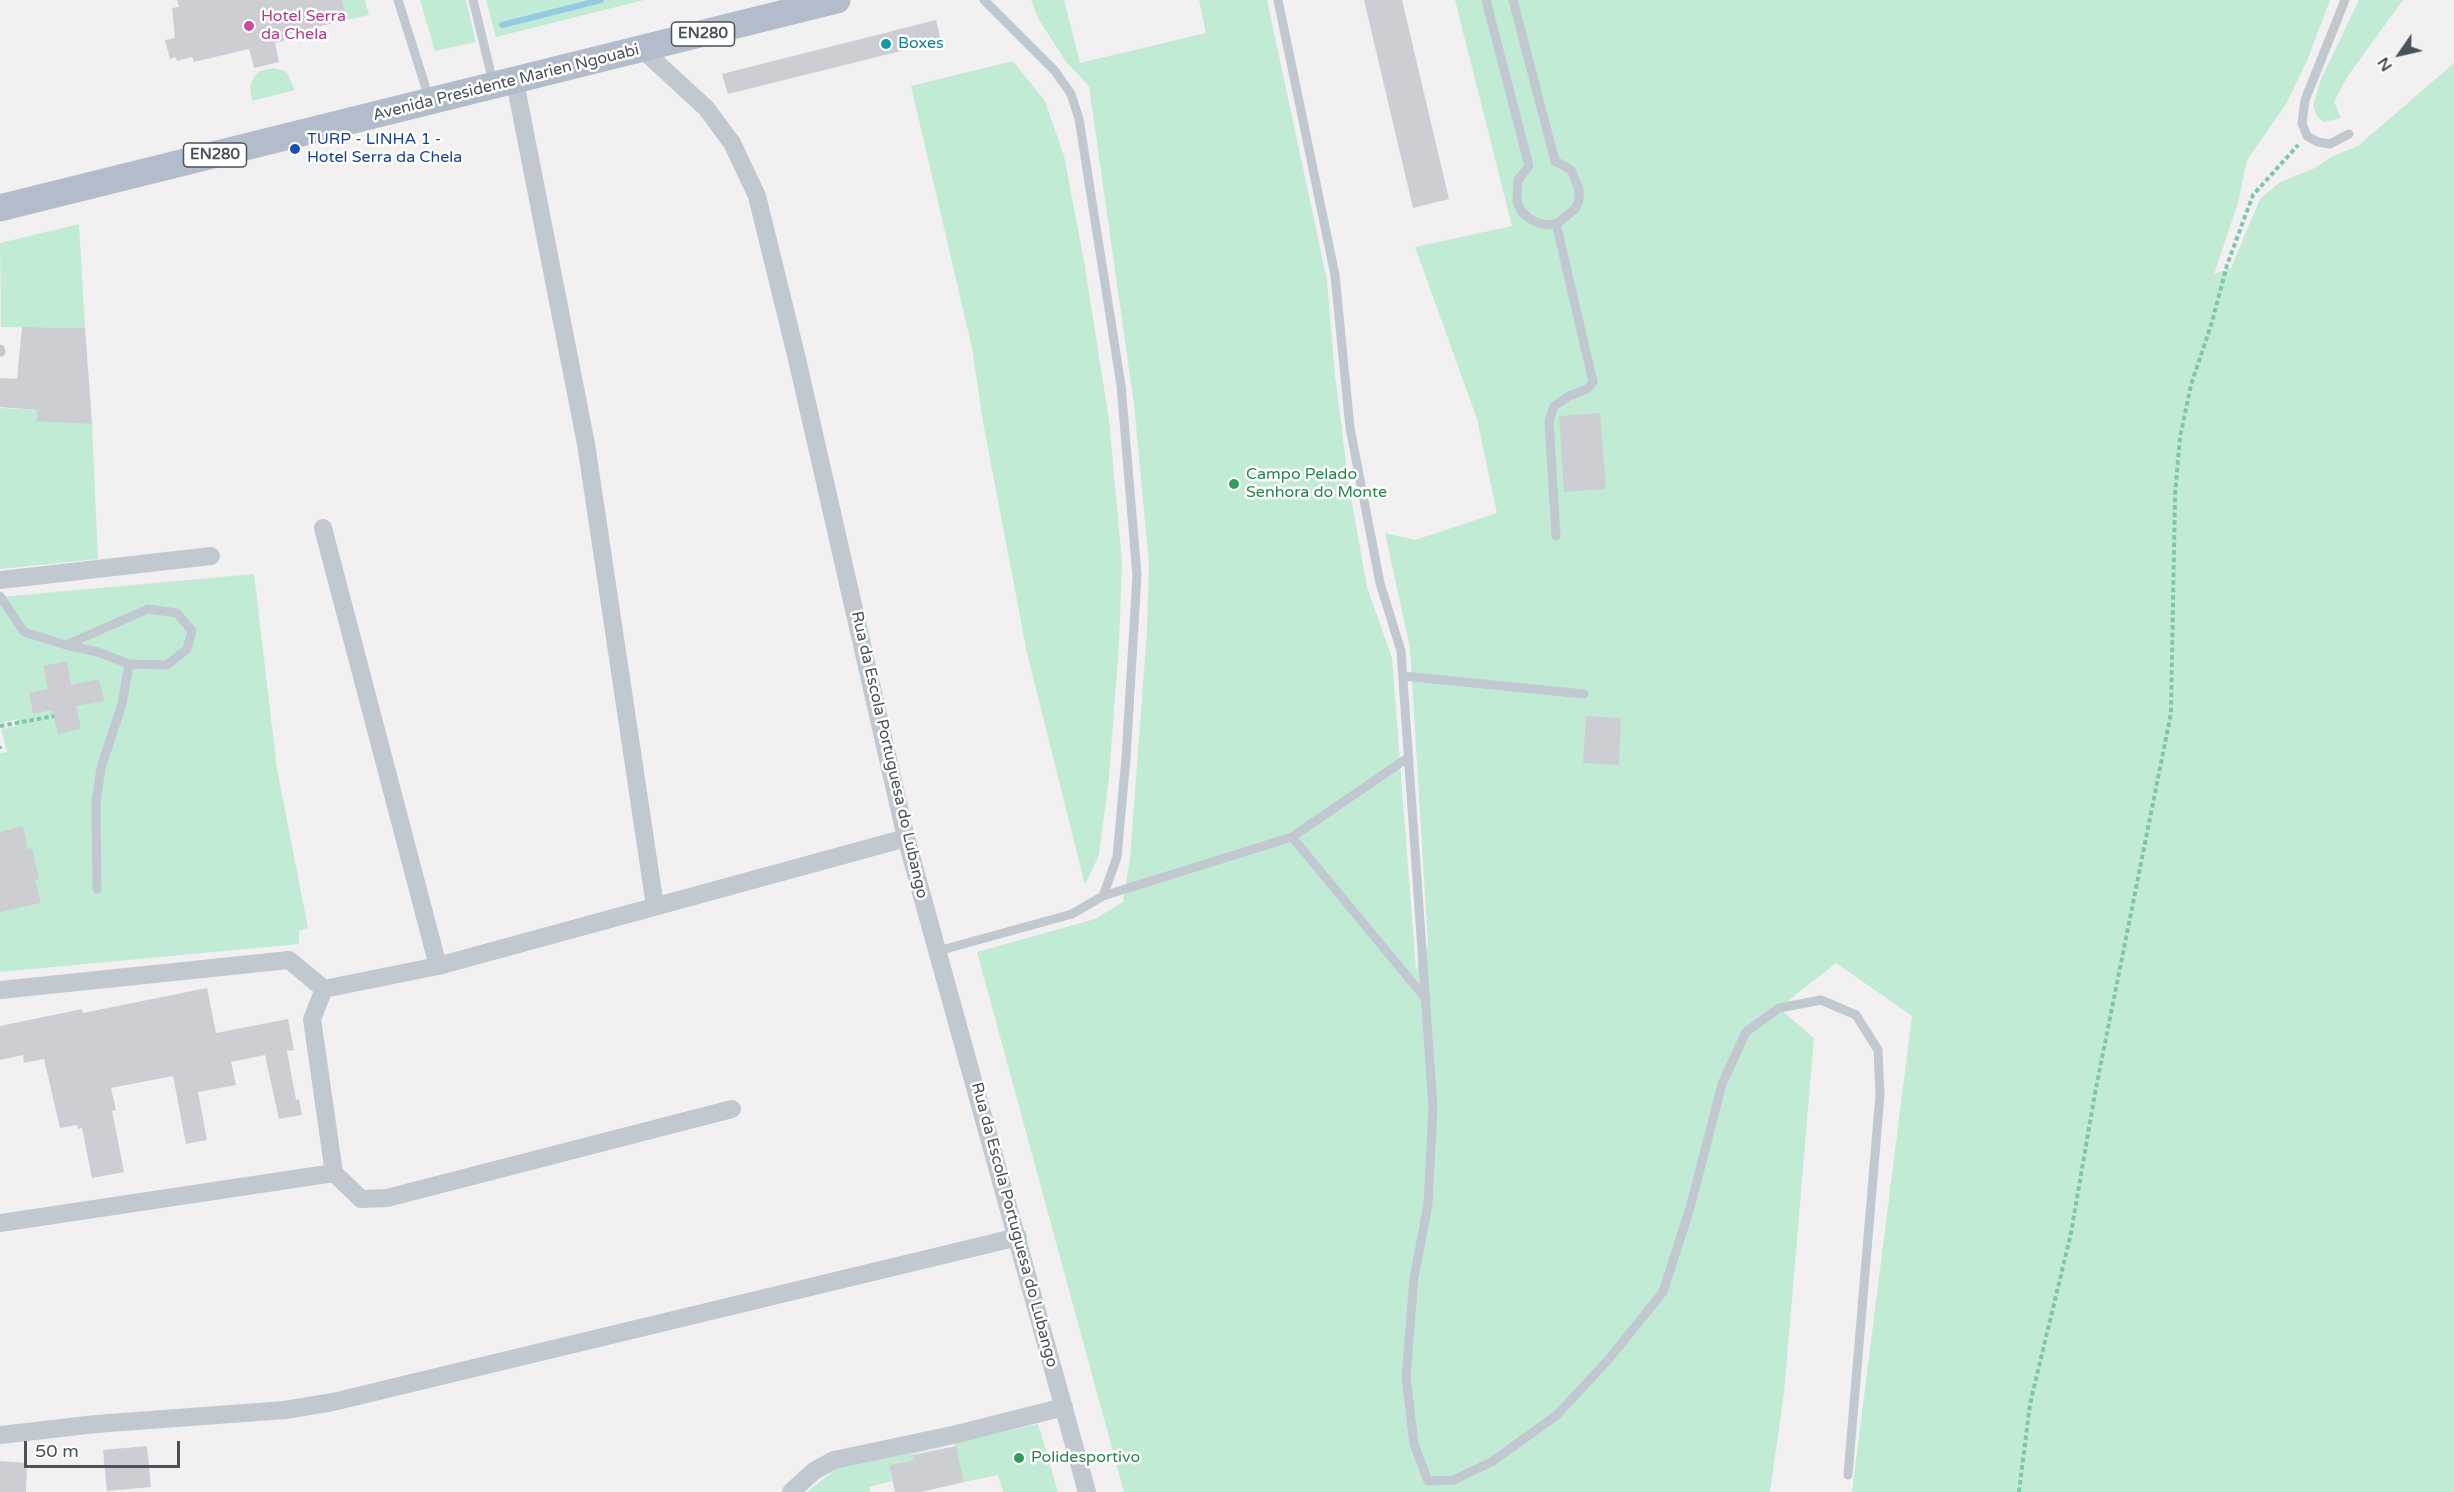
<!DOCTYPE html>
<style>
body{margin:0}
#map{position:relative;width:2454px;height:1492px;overflow:hidden;background:#f2f0f0;font-family:"Varela Round",sans-serif}
canvas{display:block}
.north{position:absolute;left:2370px;top:24px;width:60px;height:60px;-webkit-text-stroke:4px #fff;paint-order:stroke;rotate:236deg;font-size:16px;font-weight:700;line-height:24px;text-align:center;color:#49515b}
.north::after{content:'';display:block;margin:auto;width:21px;height:27px;background:#49515b;clip-path:polygon(50% 0,100% 100%,50% 72%,0 100%)}
.scale{position:absolute;left:24px;top:1441px;width:156px;height:27px;box-sizing:border-box;border:3px solid #49515b;border-top:0;padding-left:8px;font-size:18px;line-height:21px;white-space:nowrap;color:#49515b;-webkit-text-stroke:4px #fff;paint-order:stroke}
</style>
<div id="map">
<canvas width="2454" height="1492"></canvas>
<div class="north">N</div>
<div class="scale">50 m</div>
</div>
<script>
const ctx = document.querySelector('canvas').getContext('2d');
ctx.lineJoin = 'round';
function fillPath(path, color) { ctx.fillStyle = color; ctx.fill(path, 'evenodd'); }
const toPath = rows => new Path2D(rows.map(r => 'M' + r).join(''));
function strokePath(path, color, width, dash) { ctx.strokeStyle = color; ctx.lineWidth = width; ctx.lineCap = dash ? 'butt' : 'round'; ctx.setLineDash(dash || []); ctx.stroke(path); }
function drawText(font, color, halo, rows, align = 'center') {
  ctx.font = font + ' "Varela Round",sans-serif'; ctx.lineWidth = 5; ctx.setLineDash([]); ctx.textBaseline = 'middle'; ctx.strokeStyle = halo; ctx.fillStyle = color; for (const [text, x, y, turn = 0] of rows) {
    ctx.save(); ctx.translate(x, y); ctx.rotate((+turn || 0) * Math.PI / 180); ctx.textAlign = isNaN(turn) ? turn : align; if (halo) ctx.strokeText(text, 0, 0); ctx.fillText(text, 0, 0); ctx.restore();
  }
}
fillPath(toPath([
 [342,0,365,0,369,15,347,20],
 [420,0,466,0,476,42,435,51],
 [486,0,644,0,496,37],
 [1031,0,1064,0,1080,63,1206,33,1199,0,1267,0,1327,280,1335,375,1349,486,1367,587,1392,658,1416,970,1428,945,1410,648,1385,533,1415,540,1497,513,1477,419,1415,247,1512,226,1455,0,2330,0,2307,61,2286,104,2247,160,2238,203,2214,274,2231,268,2260,199,2280,182,2313,169,2333,156,2358,146,2454,63,2454,1492,1852,1492,1912,1016,1836,963,1779,1008,1814,1038,1784,1393,1770,1492,1124,1492,977,952,1095,919,1123,902,1130,859,1147,631,1149,563,1134,405,1089,86,1066,62,1038,18],
 [2359,0,2403,0,2347,77,2334,102,2341,118,2324,122,2317,116,2313,106,2321,79],
 [1013,61,1045,101,1064,156,1084,261,1109,420,1122,562,1119,644,1109,777,1099,855,1085,885,1027,653,983,422,972,348,911,86],
 [273,68,286,71,295,90,252,101,250,86,255,75,260,71],
 [79,224,85,328,1,327,0,243],
 [0,408,37,410,92,424,98,559,0,569],
 [254,574,277,769,308,928,299,931,299,944,0,972,0,753,7,752,1,729,20,725,18,719,0,723,0,597],
 [1038,1424,1058,1492,1003,1492,998,1475,964,1482,955,1444,913,1454,914,1460,889,1465,892,1481,869,1487,870,1492,807,1492,837,1468]
]), '#c2ebd6');
strokePath(toPath([
 [502,25,601,0]
]), '#94cbe3', 6);
fillPath(toPath([
 [177,0,342,0,347,20,283,35,284,41,275,43,279,62,254,68,249,49,194,62,192,57,177,61,176,57,170,59,165,40,175,38,172,8,179,7],
 [1364,0,1402,0,1449,199,1413,208],
 [936,20,941,41,728,94,722,74],
 [22,327,85,328,92,424,37,421,37,410,0,407,0,378,17,379],
 [1600,413,1606,489,1564,492,1559,416],
 [67,661,71,685,99,679,104,701,76,706,81,729,58,734,52,710,33,714,29,693,48,689,43,666],
 [1586,716,1621,718,1619,765,1583,763],
 [23,826,28,850,32,848,39,879,35,880,41,903,0,912,0,832],
 [207,988,216,1033,288,1019,294,1050,287,1051,296,1100,299,1099,302,1115,279,1119,265,1055,231,1062,236,1085,198,1092,207,1140,186,1144,173,1076,111,1088,116,1110,112,1111,124,1172,92,1178,82,1128,78,1129,77,1125,60,1128,44,1059,24,1063,23,1055,0,1060,0,1026,82,1009,83,1013],
 [147,1446,151,1487,107,1491,103,1450],
 [956,1446,964,1482,921,1492,895,1492,889,1465,914,1460,913,1455],
 [0,1461,27,1463,26,1492,0,1492]
]), '#cdced3');
strokePath(toPath([
 [0,726,54,716],
 [0,746,0,749],
 [2019,1492,2030,1404,2071,1233,2095,1093,2171,713,2175,495,2180,437,2191,385,2212,322,2227,265,2253,195,2298,145]
]), '#7ec6a9', 4, [4.5, 3]);
strokePath(toPath([
 [398,0,429,98],
 [473,0,493,82],
 [984,0,1055,71,1071,94,1079,119,1121,385,1137,575,1126,758,1117,857,1103,896],
 [1278,0,1335,275,1350,428,1380,583,1401,651,1433,1107,1428,1205,1414,1278,1406,1377,1414,1444,1428,1481,1454,1480,1493,1461,1557,1415,1608,1360,1663,1292,1690,1208,1722,1084,1746,1032,1779,1008,1821,1000,1856,1015,1878,1050,1880,1095,1848,1475],
 [1486,0,1529,166,1518,180,1517,201,1521,211,1529,218,1538,223,1549,225,1559,222,1575,209,1579,200,1579,189,1571,170,1555,161,1513,0],
 [2345,0,2305,100,2302,123,2307,136,2318,142,2330,144,2349,134],
 [0,349,1,352],
 [1556,536,1549,421,1554,406,1569,396,1587,389,1593,382,1556,223],
 [0,596,24,632,66,645,98,652,129,664,122,704,101,768,96,803,97,889],
 [66,645,148,609,177,613,192,631,187,649,167,665,129,664],
 [1403,676,1584,694],
 [1409,757,1292,837,1426,999],
 [938,951,1072,914,1103,896,1292,837]
]), '#c1c8d0', 9);
strokePath(toPath([
 [643,50,706,108,732,143,757,196,797,359,906,838,1087,1492],
 [515,82,586,444,655,906],
 [323,528,438,966],
 [0,580,211,556],
 [324,989,438,966,906,838],
 [324,989,312,1019,334,1173],
 [0,990,289,960,324,989],
 [0,1223,334,1173,361,1199,387,1198,732,1109],
 [0,1435,96,1424,285,1410,333,1402,1018,1237],
 [791,1492,814,1471,834,1460,957,1434,1064,1407]
]), '#c1c8d0', 18);
strokePath(toPath([
 [0,208,837,0]
]), '#b2bccb', 27);
for (const [x, y, r, color] of [
 [249,26,6,"#d1479c"],
 [886,44,6,"#0f9aa8"],
 [295,149,6,"#1a4fb4"],
 [1234,484,6,"#2e9e5b"],
 [1019,1458,6,"#2e9e5b"]
]) { const dot = new Path2D(); dot.arc(x, y, r, 0, 2 * Math.PI); ctx.fillStyle = color; ctx.fill(dot); strokePath(dot, '#fff', 2); }
for (const [x, y, w] of [
 [703,34,63],
 [215,155,63]
]) { const box = new Path2D(); box.roundRect(x - w / 2, y - 12, w, 24, 4.5); ctx.fillStyle = '#fff'; ctx.fill(box); strokePath(box, '#49515b', 1.5); }
drawText('bold 15px', '#49515b', null, [
 ["EN280",703,34],
 ["EN280",215,155]
]);
drawText('16px', '#b23c85', '#fff', [
 ["Hotel Serra",261,17],
 ["da Chela",261,35]
], 'left');
drawText('16px', '#0d838f', '#fff', [
 ["Boxes",898,44]
], 'left');
drawText('16px', '#49515b', '#fff', [
 ["Avenida Presidente Marien Ngouabi",506,83,-14],
 ["Rua da Escola Portuguesa do Lubango",889,755,77],
 ["Rua da Escola Portuguesa do Lubango",1014,1225,75]
]);
drawText('16px', '#164399', '#fff', [
 ["TURP - LINHA 1 -",307,140],
 ["Hotel Serra da Chela",307,158]
], 'left');
drawText('16px', '#27864d', '#fff', [
 ["Campo Pelado",1246,475],
 ["Senhora do Monte",1246,493],
 ["Polidesportivo",1031,1458]
], 'left');
</script>
